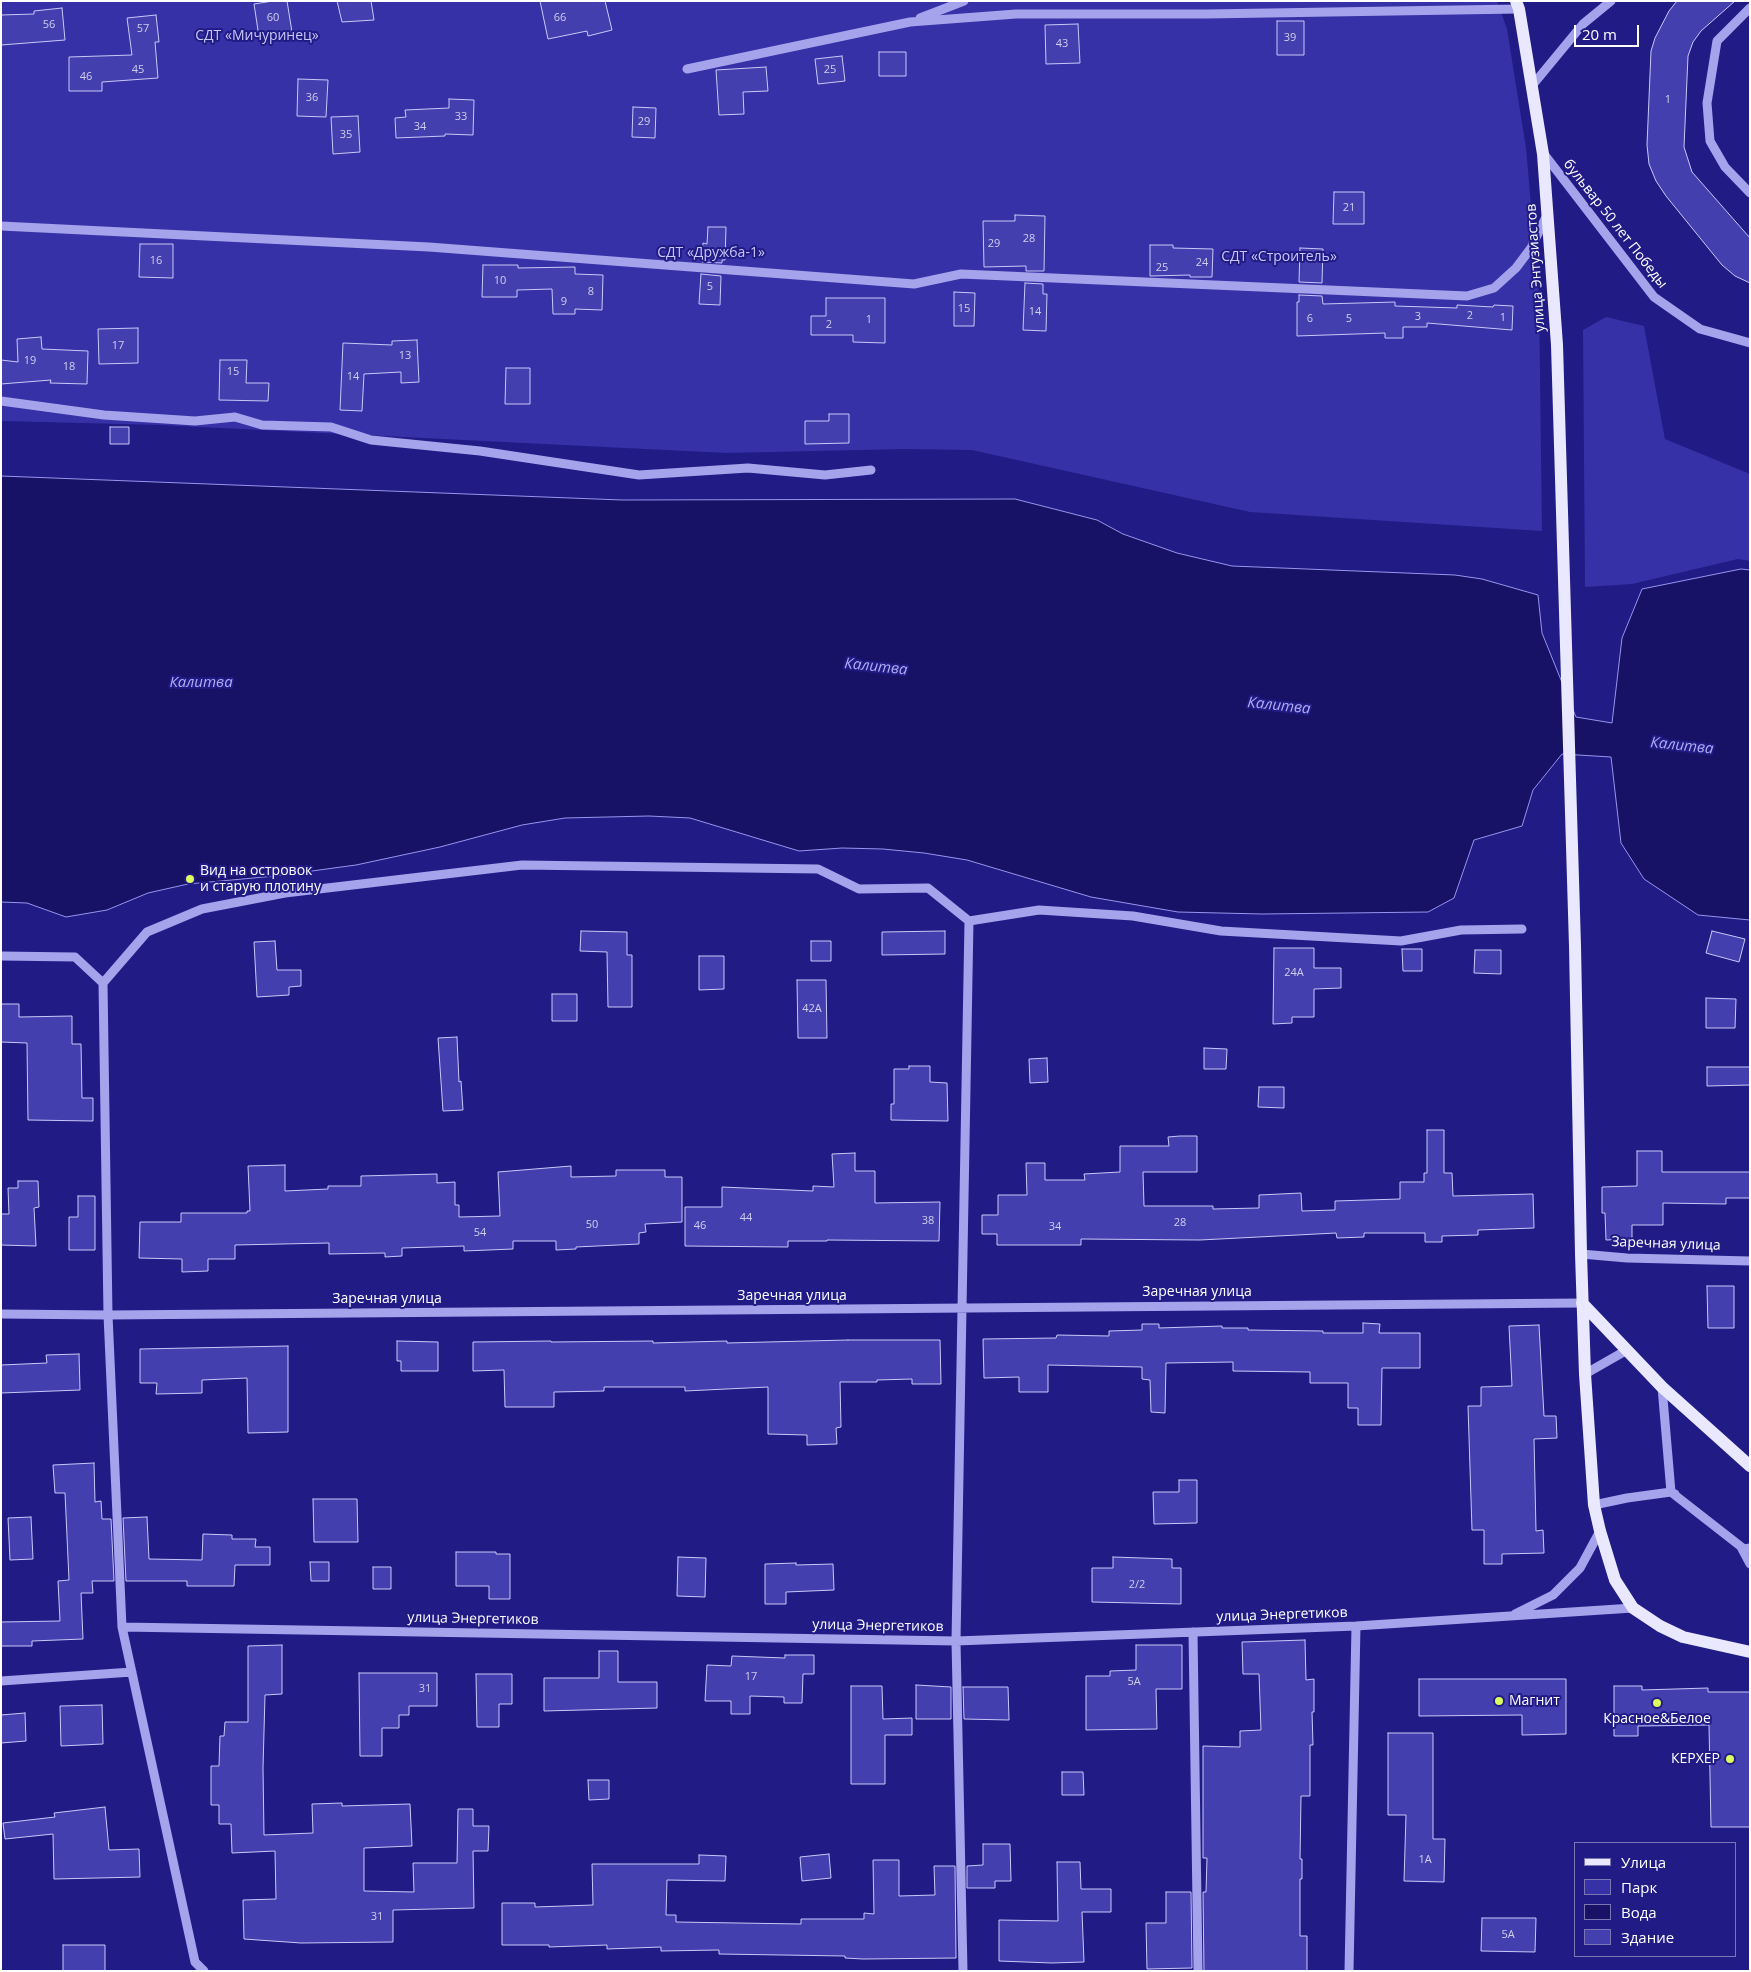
<!DOCTYPE html>
<meta charset="utf-8">
<style>
body{margin:0}
#map{position:relative;width:1751px;height:1972px;overflow:hidden;background:#211b86;font-family:"Open Sans",sans-serif}
canvas{display:block}
.frame{position:absolute;inset:0;border:2px solid #fff;pointer-events:none}
.legend{position:absolute;left:1574px;top:1842px;width:162px;height:115px;box-sizing:border-box;background:#211b86;border:1px solid #7a76b6;margin:0;padding:6px 9px;list-style:none;font-size:15px;color:#fff}
.legend li{display:flex;align-items:center;gap:10px;height:25px}
.legend b{width:25px;border:1px solid #7a76b6}
.scale{position:absolute;left:1574px;top:25px;width:65px;height:22px;box-sizing:border-box;border:2px solid #fff;border-top:0;padding-left:6px;font-size:15px;line-height:18px;white-space:nowrap;color:#fff;-webkit-text-stroke:4px #211b86;paint-order:stroke}
</style>
<div id="map">
<canvas width="1751" height="1972"></canvas>
<div class="frame"></div>
<ul class="legend">
<li><b style="height:6px;background:#eae8ff"></b>Улица</li>
<li><b style="height:14px;background:#3631a6"></b>Парк</li>
<li><b style="height:14px;background:#171265"></b>Вода</li>
<li><b style="height:14px;background:#443fae"></b>Здание</li>
</ul>
<div class="scale">20 m</div>
</div>
<script>
const ctx = document.querySelector('canvas').getContext('2d');
ctx.lineJoin = 'round';
function fillPath(path, color) { ctx.fillStyle = color; ctx.fill(path, 'evenodd'); }
const toPath = rows => new Path2D(rows.map(r => 'M' + r).join(''));
function strokePath(path, color, width, dash) { ctx.strokeStyle = color; ctx.lineWidth = width; ctx.lineCap = dash ? 'butt' : 'round'; ctx.setLineDash(dash || []); ctx.stroke(path); }
function drawText(font, color, halo, rows, align = 'center') {
  ctx.font = font + ' "Open Sans",sans-serif'; ctx.lineWidth = 4; ctx.setLineDash([]); ctx.textBaseline = 'middle'; ctx.strokeStyle = halo; ctx.fillStyle = color; for (const [text, x, y, turn = 0] of rows) {
    ctx.save(); ctx.translate(x, y); ctx.rotate((+turn || 0) * Math.PI / 180); ctx.textAlign = isNaN(turn) ? turn : align; if (halo) ctx.strokeText(text, 0, 0); ctx.fillText(text, 0, 0); ctx.restore();
  }
}
fillPath(toPath([
 [1,1,1497,1,1507,29,1526,148,1539,295,1542,531,1250,512,972,450,904,449,726,453,161,425,1,421],
 [1606,317,1644,326,1665,439,1750,474,1750,561,1738,559,1632,584,1585,587,1583,330]
]), '#3631a6');
const water = toPath([
 [1,476,622,500,1015,499,1097,520,1123,534,1177,553,1232,566,1455,575,1482,579,1538,595,1542,633,1576,717,1612,723,1622,638,1642,589,1741,569,1750,570,1750,920,1698,915,1644,879,1621,843,1611,757,1562,754,1533,790,1522,826,1474,840,1454,898,1428,912,1262,914,1178,912,1091,897,967,860,924,853,883,849,842,848,799,851,690,818,649,816,565,818,522,825,440,847,356,865,275,876,188,884,148,893,107,910,66,917,27,903,1,902,1,476]
]);
fillPath(water, '#171265');
strokePath(water, '#9895ee', 1);
const building = toPath([
 [273,1,287,1,292,32,259,37,254,4,273,1],
 [337,1,371,1,374,20,342,22,337,1],
 [540,1,605,1,612,30,588,36,587,31,548,39,540,1],
 [1677,1,1735,1,1701,31,1693,42,1688,56,1684,147,1692,172,1750,238,1750,283,1735,276,1722,265,1666,196,1656,181,1649,164,1647,145,1651,51,1655,38,1669,11,1677,1],
 [62,8,65,40,1,45,1,15,34,14,34,11,62,8],
 [156,15,159,42,155,42,158,78,102,82,102,91,69,91,69,57,132,55,127,18,156,15],
 [1277,21,1304,21,1304,55,1277,55,1277,21],
 [1078,24,1080,63,1046,64,1045,25,1078,24],
 [879,52,906,52,906,76,879,76,879,52],
 [842,56,845,81,818,84,815,59,842,56],
 [766,67,768,91,743,92,744,114,719,115,716,70,766,67],
 [298,79,328,80,326,117,297,116,298,79],
 [449,99,474,100,473,135,445,134,445,136,396,138,395,118,406,117,405,110,449,108,449,99],
 [633,107,656,108,655,138,632,137,633,107],
 [358,116,360,152,333,154,331,117,358,116],
 [1334,192,1364,192,1364,224,1333,224,1334,192],
 [1015,215,1045,216,1044,271,1026,271,1026,266,984,267,983,221,1015,221,1015,215],
 [708,227,726,227,725,260,722,260,722,263,702,262,703,243,707,244,708,227],
 [140,244,173,244,173,278,139,277,140,244],
 [1150,245,1173,245,1173,248,1213,249,1212,277,1190,277,1190,275,1150,276,1150,245],
 [1300,248,1323,249,1322,283,1299,282,1300,248],
 [483,265,518,265,518,268,575,267,575,274,603,275,602,310,575,309,575,314,553,314,552,289,517,290,517,297,482,297,483,265],
 [701,274,721,276,720,305,699,304,701,274],
 [1025,283,1043,284,1043,294,1047,294,1046,331,1023,330,1025,283],
 [954,292,975,293,974,326,954,326,954,292],
 [1299,295,1322,296,1323,304,1395,302,1395,306,1457,308,1457,305,1493,307,1494,305,1513,306,1512,330,1427,323,1427,327,1403,327,1403,338,1385,338,1385,333,1297,336,1297,302,1299,302,1299,295],
 [826,298,885,298,885,343,853,342,853,335,811,335,811,316,826,316,826,298],
 [138,328,138,363,99,364,98,329,138,328],
 [41,337,42,349,88,351,87,384,50,383,51,380,1,384,1,360,18,362,17,339,41,337],
 [417,340,419,382,401,383,401,372,364,374,362,411,340,410,343,343,392,345,392,341,417,340],
 [220,360,247,360,246,383,269,383,268,401,219,400,220,360],
 [506,368,530,368,530,404,505,404,506,368],
 [829,414,849,414,849,443,805,444,805,421,829,421,829,414],
 [110,427,129,427,129,444,110,444,110,427],
 [581,931,627,932,627,955,632,955,632,1007,608,1007,607,952,580,951,581,931],
 [945,931,945,954,882,955,882,932,945,931],
 [1712,931,1745,939,1739,962,1706,953,1712,931],
 [275,941,277,970,301,970,301,986,289,987,289,995,257,997,254,942,275,941],
 [811,941,831,941,831,961,811,961,811,941],
 [1274,948,1314,948,1314,968,1341,968,1341,988,1314,989,1314,1017,1292,1017,1292,1023,1273,1024,1274,948],
 [1402,949,1422,949,1422,971,1403,971,1402,949],
 [1475,950,1501,950,1501,974,1474,973,1475,950],
 [699,956,724,956,724,989,699,990,699,956],
 [797,980,826,980,827,1038,798,1038,797,980],
 [552,994,577,994,577,1021,552,1021,552,994],
 [1706,998,1736,999,1735,1028,1706,1028,1706,998],
 [1,1004,19,1004,19,1017,72,1016,72,1044,81,1044,82,1098,93,1098,93,1121,28,1120,27,1043,1,1042,1,1004],
 [457,1037,459,1082,461,1081,463,1110,443,1111,438,1038,457,1037],
 [1204,1048,1227,1049,1226,1069,1204,1069,1204,1048],
 [1047,1058,1048,1082,1030,1083,1029,1059,1047,1058],
 [909,1066,930,1066,930,1082,947,1083,948,1121,891,1120,891,1104,894,1104,894,1069,909,1069,909,1066],
 [1707,1067,1750,1067,1750,1085,1707,1086,1707,1067],
 [1259,1087,1284,1087,1284,1108,1258,1107,1259,1087],
 [1427,1130,1444,1130,1444,1173,1452,1173,1453,1196,1533,1194,1534,1228,1478,1230,1478,1235,1442,1236,1442,1242,1425,1242,1425,1233,1364,1233,1364,1237,1337,1238,1336,1233,1200,1240,1081,1239,1081,1245,997,1245,997,1234,982,1234,982,1215,998,1215,998,1195,1027,1195,1026,1163,1045,1163,1045,1180,1085,1180,1084,1174,1120,1172,1120,1146,1169,1146,1168,1137,1180,1136,1197,1136,1197,1172,1143,1172,1144,1206,1213,1206,1213,1209,1259,1208,1259,1195,1301,1193,1302,1211,1335,1210,1335,1201,1400,1199,1400,1182,1424,1182,1424,1173,1427,1173,1427,1130],
 [1637,1151,1662,1151,1662,1172,1750,1172,1750,1198,1726,1198,1726,1204,1663,1203,1663,1225,1632,1225,1632,1239,1606,1240,1605,1213,1602,1213,1602,1187,1637,1186,1637,1151],
 [855,1153,855,1171,875,1171,875,1203,940,1202,939,1241,827,1240,827,1241,788,1241,788,1247,685,1246,685,1207,722,1207,722,1187,813,1191,813,1186,834,1187,832,1154,855,1153],
 [285,1165,285,1191,328,1189,328,1186,361,1186,361,1176,437,1174,437,1183,455,1182,455,1205,459,1205,459,1217,500,1216,498,1172,571,1166,571,1177,616,1176,616,1170,665,1170,665,1177,682,1177,682,1222,645,1224,646,1232,639,1233,639,1244,576,1247,576,1249,556,1250,556,1241,513,1241,513,1249,464,1251,464,1246,402,1248,402,1256,385,1257,385,1253,329,1254,329,1243,235,1245,235,1259,208,1259,208,1271,182,1272,182,1259,139,1258,140,1222,181,1222,181,1213,247,1213,247,1211,250,1211,248,1166,285,1165],
 [18,1181,38,1181,39,1207,34,1208,36,1246,1,1245,1,1214,9,1214,8,1188,18,1188,18,1181],
 [78,1196,95,1196,95,1250,69,1250,69,1217,78,1217,78,1196],
 [1707,1286,1734,1286,1734,1328,1708,1328,1707,1286],
 [1363,1323,1380,1324,1379,1333,1420,1333,1420,1368,1382,1368,1381,1425,1358,1425,1358,1408,1348,1408,1348,1383,1310,1383,1310,1372,1233,1371,1233,1362,1166,1363,1165,1413,1151,1412,1150,1380,1142,1379,1142,1367,1048,1365,1048,1392,1019,1392,1019,1377,984,1378,983,1339,1056,1338,1057,1335,1109,1336,1109,1331,1142,1330,1142,1324,1159,1324,1159,1328,1222,1326,1222,1328,1248,1328,1248,1330,1323,1331,1323,1333,1363,1333,1363,1323],
 [1539,1325,1544,1416,1556,1416,1557,1438,1534,1439,1536,1531,1543,1530,1544,1553,1502,1554,1502,1564,1484,1564,1484,1530,1472,1530,1468,1406,1481,1406,1481,1387,1512,1386,1509,1326,1539,1325],
 [848,1340,940,1340,941,1384,912,1384,912,1379,877,1380,877,1382,840,1382,841,1427,836,1428,837,1444,807,1445,807,1435,768,1434,768,1387,685,1391,685,1387,604,1387,604,1391,554,1392,554,1407,505,1407,504,1370,473,1371,473,1342,551,1341,551,1342,653,1341,653,1343,727,1341,727,1343,848,1340],
 [397,1341,438,1342,438,1371,401,1371,401,1361,397,1361,397,1341],
 [288,1346,288,1432,248,1433,247,1378,202,1380,202,1393,156,1394,157,1383,140,1383,140,1349,288,1346],
 [79,1354,80,1390,1,1393,1,1365,47,1363,46,1355,79,1354],
 [94,1463,95,1502,101,1501,102,1519,111,1519,114,1581,92,1581,93,1593,81,1593,83,1639,32,1641,32,1646,1,1646,1,1622,60,1621,58,1581,69,1580,65,1493,55,1493,53,1465,94,1463],
 [1179,1480,1197,1480,1197,1523,1154,1524,1153,1492,1179,1492,1179,1480],
 [313,1499,357,1499,358,1542,314,1542,313,1499],
 [31,1517,33,1559,10,1560,8,1518,31,1517],
 [147,1517,149,1559,202,1560,203,1534,232,1535,232,1539,256,1539,255,1547,270,1547,270,1565,235,1565,234,1586,187,1586,187,1581,126,1581,123,1518,147,1517],
 [456,1552,496,1552,496,1554,510,1554,510,1599,489,1599,489,1586,456,1586,456,1552],
 [678,1557,706,1558,705,1597,677,1596,678,1557],
 [1113,1557,1172,1559,1172,1568,1181,1568,1181,1604,1092,1602,1092,1568,1113,1568,1113,1557],
 [310,1562,329,1562,329,1581,311,1581,310,1562],
 [796,1563,796,1565,833,1564,834,1590,786,1592,786,1604,765,1604,765,1564,796,1563],
 [373,1567,391,1567,391,1589,373,1589,373,1567],
 [1305,1640,1306,1680,1314,1679,1314,1712,1312,1712,1313,1745,1310,1745,1310,1796,1301,1796,1300,1859,1302,1859,1302,1879,1300,1879,1300,1936,1307,1936,1307,1971,1204,1971,1203,1892,1206,1892,1207,1858,1203,1858,1203,1746,1240,1747,1240,1731,1261,1730,1259,1674,1243,1674,1242,1642,1305,1640],
 [282,1645,282,1694,265,1695,263,1768,264,1835,313,1833,312,1804,342,1803,342,1806,410,1804,412,1846,364,1848,364,1891,414,1892,413,1863,457,1863,458,1809,473,1809,473,1826,489,1826,488,1851,473,1851,474,1908,393,1910,393,1942,301,1943,244,1939,243,1900,276,1899,275,1851,232,1853,231,1824,219,1824,219,1805,211,1805,211,1766,219,1766,220,1736,224,1736,225,1722,248,1722,248,1646,282,1645],
 [1136,1645,1182,1645,1182,1689,1156,1689,1157,1729,1086,1730,1086,1676,1110,1676,1110,1671,1136,1670,1136,1645],
 [599,1651,618,1651,618,1682,657,1682,657,1708,544,1711,544,1678,599,1678,599,1651],
 [785,1655,814,1655,814,1674,803,1674,802,1703,784,1703,784,1697,750,1696,750,1714,731,1714,731,1701,705,1701,707,1665,731,1666,732,1656,785,1658,785,1655],
 [359,1673,437,1673,437,1706,409,1706,409,1715,399,1715,399,1728,382,1728,382,1756,360,1756,359,1673],
 [476,1674,512,1674,512,1704,499,1704,499,1727,477,1727,476,1674],
 [1419,1679,1566,1679,1566,1734,1522,1735,1522,1715,1419,1716,1419,1679],
 [916,1685,951,1687,951,1719,916,1719,916,1685],
 [851,1686,882,1686,883,1719,912,1718,912,1735,885,1735,885,1784,851,1784,851,1686],
 [1614,1686,1642,1686,1642,1690,1708,1688,1708,1692,1750,1692,1750,1827,1711,1827,1709,1725,1638,1726,1638,1736,1614,1736,1614,1686],
 [963,1687,1008,1687,1009,1720,964,1719,963,1687],
 [102,1705,103,1744,61,1746,60,1706,102,1705],
 [25,1713,26,1741,1,1743,1,1715,25,1713],
 [1388,1733,1433,1733,1433,1839,1445,1839,1444,1882,1404,1881,1406,1815,1388,1815,1388,1733],
 [1062,1772,1083,1772,1084,1795,1062,1795,1062,1772],
 [588,1780,609,1780,609,1799,589,1800,588,1780],
 [105,1807,109,1850,139,1849,140,1877,54,1879,53,1834,5,1839,3,1823,55,1817,54,1813,105,1807],
 [983,1844,1010,1844,1011,1881,995,1881,995,1888,967,1888,967,1866,983,1865,983,1844],
 [829,1854,831,1878,802,1881,800,1857,829,1854],
 [699,1855,726,1856,725,1881,667,1880,666,1915,676,1915,676,1922,801,1924,801,1919,864,1919,864,1913,874,1914,873,1860,899,1860,899,1896,935,1895,934,1866,955,1866,956,1958,863,1959,845,1958,845,1956,719,1954,719,1950,661,1951,661,1947,607,1949,607,1945,549,1947,549,1945,502,1945,502,1903,535,1903,535,1907,593,1905,592,1864,699,1864,699,1855],
 [1057,1862,1080,1862,1081,1889,1111,1889,1111,1912,1082,1912,1084,1962,1052,1963,999,1961,999,1920,1058,1921,1057,1862],
 [1166,1892,1191,1892,1192,1968,1147,1969,1146,1923,1166,1923,1166,1892],
 [1482,1918,1536,1918,1535,1952,1481,1951,1482,1918],
 [63,1945,105,1945,105,1971,63,1971,63,1945]
]);
fillPath(building, '#443fae');
strokePath(building, '#c9c8f9', 1);
strokePath(toPath([
 [1750,8,1717,41,1707,103,1710,141,1725,167,1750,193],
 [920,18,964,1],
 [687,69,910,22,1016,14,1206,14,1519,9],
 [1531,87,1583,24,1611,1],
 [1544,154,1654,297,1700,329,1750,343],
 [1,226,429,247,914,284,961,274,1467,296,1494,288,1516,268,1531,248,1547,215],
 [1,401,104,415,195,421,235,417,262,425,331,427,371,440,480,451,639,475,748,468,825,475,871,470],
 [1,956,75,957,103,983,147,932,202,909,285,893,522,865,818,869,859,889,928,888,969,921,1039,910,1133,916,1221,931,1401,941,1461,930,1522,929],
 [103,983,108,1315,122,1627,195,1962,204,1971],
 [1581,1254,1627,1258,1750,1261],
 [1,1314,108,1315,1582,1303],
 [1585,1374,1627,1350],
 [1662,1387,1671,1492,1744,1549,1750,1548],
 [1594,1505,1627,1498,1671,1492,1675,1494],
 [1741,1547,1750,1564],
 [1515,1614,1553,1595,1580,1568,1600,1531],
 [122,1627,956,1641,1356,1626,1633,1608],
 [1193,1632,1198,1971],
 [1,1681,132,1672],
 [963,1971,956,1641,969,921],
 [1349,1971,1356,1626]
]), '#a5a3ec', 9);
strokePath(toPath([
 [1516,1,1519,9,1543,154,1557,345,1575,946,1581,1254,1585,1374,1594,1505,1600,1531,1615,1580,1633,1608,1660,1626,1683,1637,1750,1652],
 [1582,1303,1662,1387,1750,1466]
]), '#eae8ff', 12);
for (const [x, y, r, color] of [
 [190,879,5,"#ddfd5f"],
 [1499,1701,5,"#ddfd5f"],
 [1657,1703,5,"#ddfd5f"],
 [1730,1759,5,"#ddfd5f"]
]) { const dot = new Path2D(); dot.arc(x, y, r, 0, 2 * Math.PI); ctx.fillStyle = color; ctx.fill(dot); strokePath(dot, '#211b86', 2); }
drawText('11px', '#d0cfeb', null, [
 ["60",273,18],
 ["66",560,18],
 ["56",49,25],
 ["57",143,29],
 ["39",1290,38],
 ["43",1062,44],
 ["45",138,70],
 ["25",830,70],
 ["46",86,77],
 ["36",312,98],
 ["1",1668,100],
 ["33",461,117],
 ["29",644,122],
 ["34",420,127],
 ["35",346,135],
 ["21",1349,208],
 ["28",1029,239],
 ["29",994,244],
 ["16",156,261],
 ["24",1202,263],
 ["25",1162,268],
 ["10",500,281],
 ["5",710,287],
 ["8",591,292],
 ["9",564,302],
 ["15",964,309],
 ["14",1035,312],
 ["2",1470,316],
 ["3",1418,317],
 ["1",1503,318],
 ["6",1310,319],
 ["5",1349,319],
 ["1",869,320],
 ["2",829,325],
 ["17",118,346],
 ["13",405,356],
 ["19",30,361],
 ["18",69,367],
 ["15",233,372],
 ["14",353,377],
 ["24А",1294,973],
 ["42А",812,1009],
 ["44",746,1218],
 ["38",928,1221],
 ["28",1180,1223],
 ["50",592,1225],
 ["46",700,1226],
 ["34",1055,1227],
 ["54",480,1233],
 ["2/2",1137,1585],
 ["17",751,1677],
 ["5А",1134,1682],
 ["31",425,1689],
 ["1А",1425,1860],
 ["31",377,1917],
 ["5А",1508,1935]
]);
drawText('14px', '#c9c8f9', '#211b86', [
 ["СДТ «Мичуринец»",257,36],
 ["СДТ «Дружба-1»",711,253],
 ["СДТ «Строитель»",1279,257]
]);
drawText('14px', '#fff', '#211b86', [
 ["бульвар 50 лет Победы",1615,224,52],
 ["улица Энтузиастов",1536,268,-94],
 ["Заречная улица",1666,1244,2],
 ["Заречная улица",1197,1292],
 ["Заречная улица",792,1296],
 ["Заречная улица",387,1299],
 ["улица Энергетиков",1282,1615,-2],
 ["улица Энергетиков",473,1619,1],
 ["улица Энергетиков",878,1626,1]
]);
drawText('14px', '#fff', '#211b86', [
 ["Вид на островок",200,871],
 ["и старую плотину",200,887],
 ["Магнит",1509,1701],
 ["Красное&Белое",1657,1719,"center"],
 ["КЕРХЕР",1720,1759,"right"]
], 'left');
drawText('italic 15px', '#b0aef3', '#211b86', [
 ["Калитва",876,667,6],
 ["Калитва",201,683],
 ["Калитва",1279,706,6],
 ["Калитва",1682,746,6]
]);
</script>
